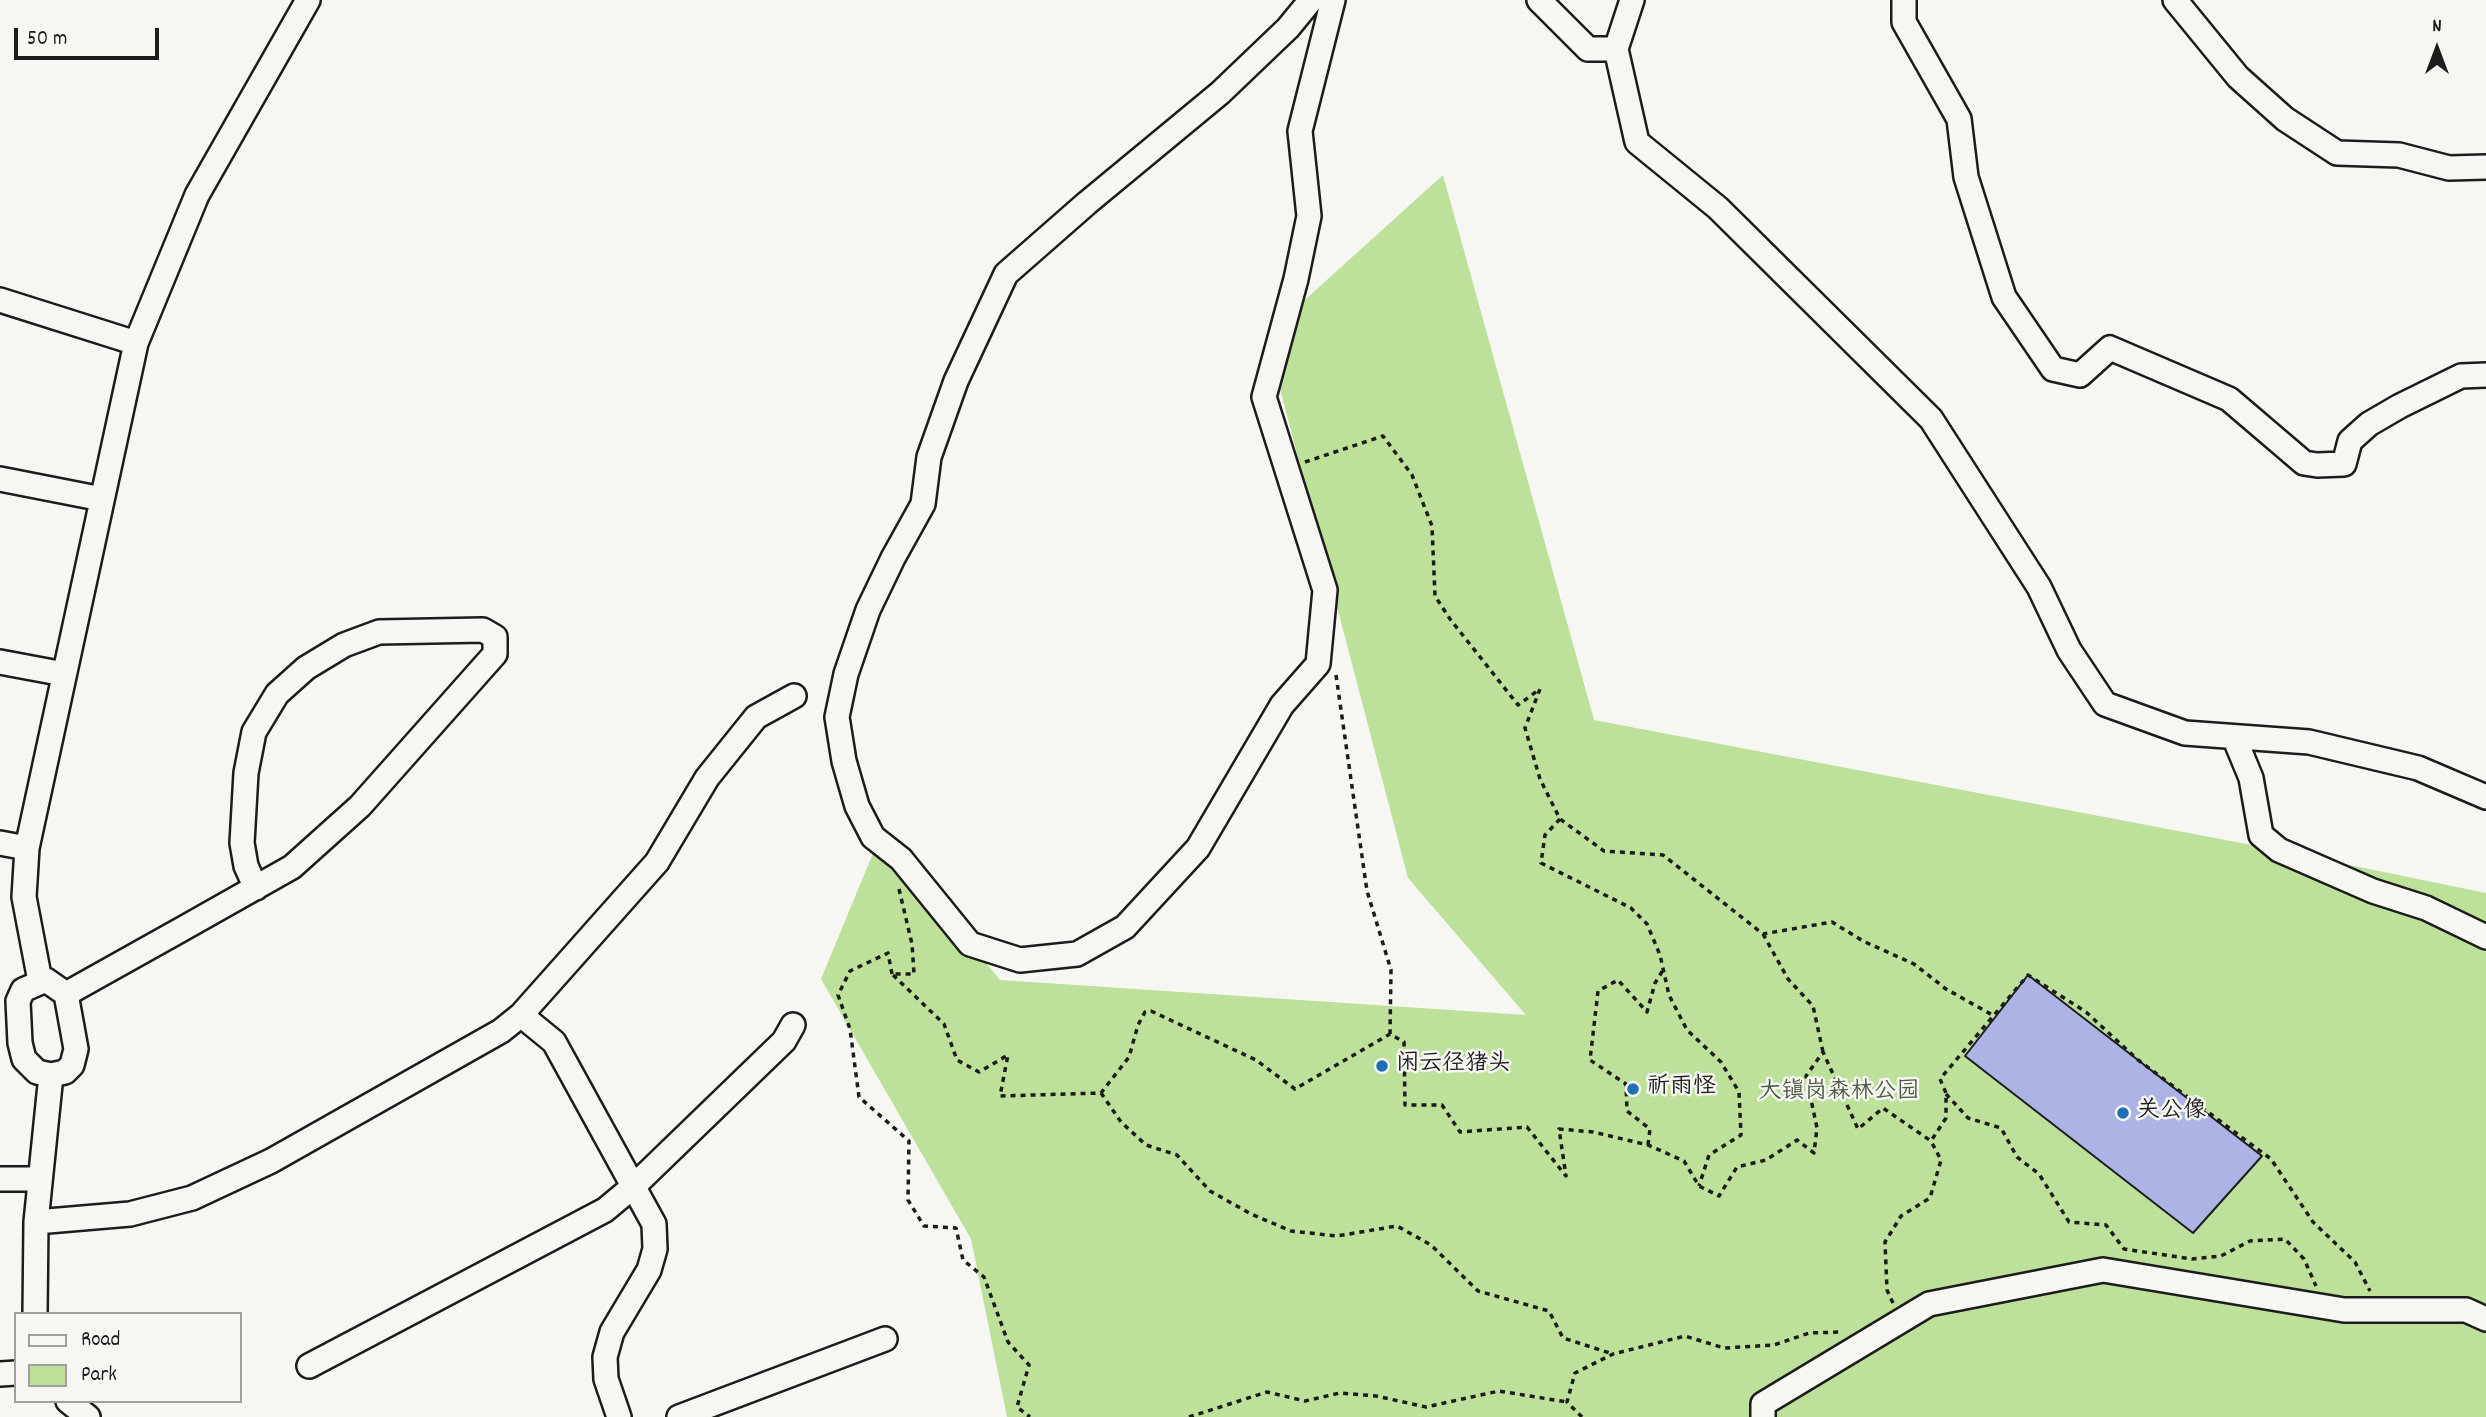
<!DOCTYPE html>
<meta charset="utf-8">
<style>
body{margin:0}
#map{position:relative;width:2486px;height:1417px;overflow:hidden;background:#f6f6f2;font-family:Dekko,sans-serif}
canvas{display:block}
.legend{position:absolute;left:14px;top:1312px;width:228px;height:91px;box-sizing:border-box;background:#f6f6f2;border:2px solid #9f9f9c;margin:0;padding:9px 12px;list-style:none;font-size:21px;color:#1c1c1c}
.legend li{display:flex;align-items:center;gap:14px;height:35px}
.legend b{width:35px;border:2px solid #9f9f9c}
.north{position:absolute;left:2402px;top:14px;width:70px;height:70px;-webkit-text-stroke:5px #f6f6f2;paint-order:stroke;rotate:0deg;font-size:19px;font-weight:700;line-height:28px;text-align:center;color:#1c1c1c}
.north::after{content:'';display:block;margin:auto;width:24px;height:32px;background:#1c1c1c;clip-path:polygon(50% 0,100% 100%,50% 72%,0 100%)}
.scale{position:absolute;left:14px;top:28px;width:145px;height:32px;box-sizing:border-box;border:4px solid #1c1c1c;border-top:0;padding-left:9px;font-size:21px;line-height:24px;white-space:nowrap;color:#1c1c1c;-webkit-text-stroke:5px #f6f6f2;paint-order:stroke}
</style>
<div id="map">
<canvas width="2486" height="1417"></canvas>
<ul class="legend">
<li><b style="height:9px;background:#f6f6f2"></b>Road</li>
<li><b style="height:19px;background:#bde09a"></b>Park</li>
</ul>
<div class="north">N</div>
<div class="scale">50 m</div>
</div>
<script>
const ctx = document.querySelector('canvas').getContext('2d');
ctx.lineJoin = 'round';
function fillPath(path, color) { ctx.fillStyle = color; ctx.fill(path, 'evenodd'); }
const toPath = rows => new Path2D(rows.map(r => 'M' + r).join(''));
function strokePath(path, color, width, dash) { ctx.strokeStyle = color; ctx.lineWidth = width; ctx.lineCap = dash ? 'butt' : 'round'; ctx.setLineDash(dash || []); ctx.stroke(path); }
function drawText(font, color, halo, rows, align = 'center') {
  ctx.font = font + ' Dekko,"LXGW WenKai TC",sans-serif'; ctx.lineWidth = 5; ctx.setLineDash([]); ctx.textBaseline = 'middle'; ctx.strokeStyle = halo; ctx.fillStyle = color; for (const [text, x, y, turn = 0] of rows) {
    ctx.save(); ctx.translate(x, y); ctx.rotate((+turn || 0) * Math.PI / 180); ctx.textAlign = isNaN(turn) ? turn : align; if (halo) ctx.strokeText(text, 0, 0); ctx.fillText(text, 0, 0); ctx.restore();
  }
}
fillPath(toPath([
 [1443,175,1594,720,2257,846,2486,893,2486,1417,1007,1417,971,1239,821,979,881,834,1000,980,1526,1015,1408,878,1266,335]
]), '#bde09a');
const building = toPath([
 [2028,975,2262,1156,2193,1233,1965,1056,2028,975]
]);
fillPath(building, '#adb4e5');
strokePath(building, '#1c1c1c', 2);
const minor = toPath([
 [1311,0,1288,28,1220,93,1087,203,1006,274,956,381,929,457,923,504,893,558,868,610,846,674,837,717,844,761,857,806,873,837,901,859,970,944,1020,960,1077,954,1125,927,1198,848,1282,705,1318,664,1325,590,1264,397,1296,279,1309,216,1300,131,1333,0],
 [1539,0,1588,49,1616,49],
 [1632,0,1616,49,1637,142,1718,208,1931,419,2039,587,2069,650,2105,704,2185,733,2309,742,2418,768,2486,797],
 [1904,0,1904,22,1959,119,1966,177,2004,297,2053,369,2080,375,2110,348,2229,399,2304,463,2317,465,2344,464,2350,441,2369,424,2400,406,2461,376,2486,375],
 [2175,0,2238,77,2285,119,2337,153,2399,155,2449,168,2486,167],
 [0,300,136,343],
 [0,479,102,499],
 [0,662,64,674],
 [2234,737,2251,778,2261,835,2279,850,2373,891,2426,908,2486,937],
 [0,843,27,848],
 [46,980,66,994,76,1049,72,1065,65,1072,51,1075,37,1072,24,1059,20,1043,18,1001,23,990,46,980],
 [40,981,24,897,27,848,136,343,197,195,308,0],
 [66,994,184,928,292,867,360,806,495,654,495,637,483,630,379,632,344,645,306,668,277,694,254,732,246,773,242,843,246,866,256,888],
 [521,1015,554,1042,654,1224,655,1249,649,1270,612,1332,605,1357,606,1379,619,1417],
 [0,1179,40,1179],
 [36,1222,130,1214,192,1198,271,1161,501,1031,521,1015,657,862,707,778,756,717,794,696],
 [35,1314,36,1222,51,1075],
 [309,1366,605,1210,635,1185,784,1041,793,1025],
 [0,1374,16,1373],
 [68,1401,88,1417],
 [679,1417,885,1339],
 [1763,1417,1763,1404,1929,1304,2103,1270,2344,1310,2466,1310,2486,1319]
]);
strokePath(minor, '#1c1c1c', 28);
strokePath(toPath([
 [1305,462,1383,436,1412,475,1432,526,1435,596,1450,619,1518,705,1540,689,1525,728,1540,779,1560,819,1604,851,1663,855,1763,934,1832,922,1863,941,1914,964,1946,989,1996,1017],
 [1336,675,1367,891,1391,970,1390,1034],
 [1560,819,1545,835,1541,863,1631,908,1647,924,1660,955,1669,995,1687,1030,1721,1062,1739,1092,1741,1135,1709,1155,1699,1186],
 [899,889,912,944,914,974,892,974,944,1024,957,1060,979,1072,1008,1055,1000,1096,1101,1093,1129,1057,1138,1025,1145,1012,1151,1011,1256,1060,1295,1089,1390,1034,1404,1042,1405,1105,1442,1105,1460,1132,1527,1127,1566,1176,1559,1129,1593,1132,1648,1145,1684,1161,1699,1186,1719,1196,1737,1167,1766,1160,1797,1140,1814,1153,1817,1128,1806,1076,1823,1052,1858,1129,1883,1108,1931,1141,1946,1118,1946,1093,1940,1079,2028,975,2086,1012,2138,1060,2271,1159,2313,1222,2355,1262,2370,1291],
 [1763,934,1788,979,1813,1006,1823,1052],
 [892,974,888,953,850,971,838,995,850,1029,859,1097,909,1141,908,1200,924,1226,956,1228,963,1260,984,1277,1008,1342,1029,1365,1017,1407,1030,1417],
 [1101,1093,1121,1122,1146,1145,1177,1155,1210,1191,1251,1214,1291,1231,1337,1236,1397,1226,1431,1245,1478,1291,1549,1311,1563,1338,1613,1354],
 [1946,1094,1968,1118,2001,1128,2017,1157,2039,1174,2069,1222,2106,1225,2124,1249,2192,1259,2221,1256,2250,1241,2285,1239,2304,1259,2316,1286],
 [1648,1145,1650,1129,1627,1111,1626,1084,1590,1060,1598,991,1618,980,1647,1012,1655,983,1663,970],
 [1893,1303,1887,1290,1885,1242,1901,1216,1930,1198,1941,1160,1931,1141],
 [1189,1417,1267,1392,1305,1401,1340,1393,1376,1396,1426,1407,1499,1391,1567,1402],
 [1582,1417,1567,1402,1575,1373,1613,1354,1685,1336,1724,1348,1774,1345,1809,1333,1840,1332]
]), '#1c1c1c', 3.5, [5, 5]);
strokePath(minor, '#f6f6f2', 23);
for (const [x, y, r, color] of [
 [1382,1066,7,"#1f6fb2"],
 [1633,1089,7,"#1f6fb2"],
 [2123,1113,7,"#1f6fb2"]
]) { const dot = new Path2D(); dot.arc(x, y, r, 0, 2 * Math.PI); ctx.fillStyle = color; ctx.fill(dot); strokePath(dot, '#f6f6f2', 2.5); }
drawText('23px', '#1c1c1c', '#f6f6f2', [
 ["闲云径猪头",1396,1066],
 ["祈雨怪",1647,1089],
 ["关公像",2137,1113]
], 'left');
drawText('23px', '#4c5742', '#f6f6f2', [
 ["大镇岗森林公园",1839,1094]
]);
</script>
